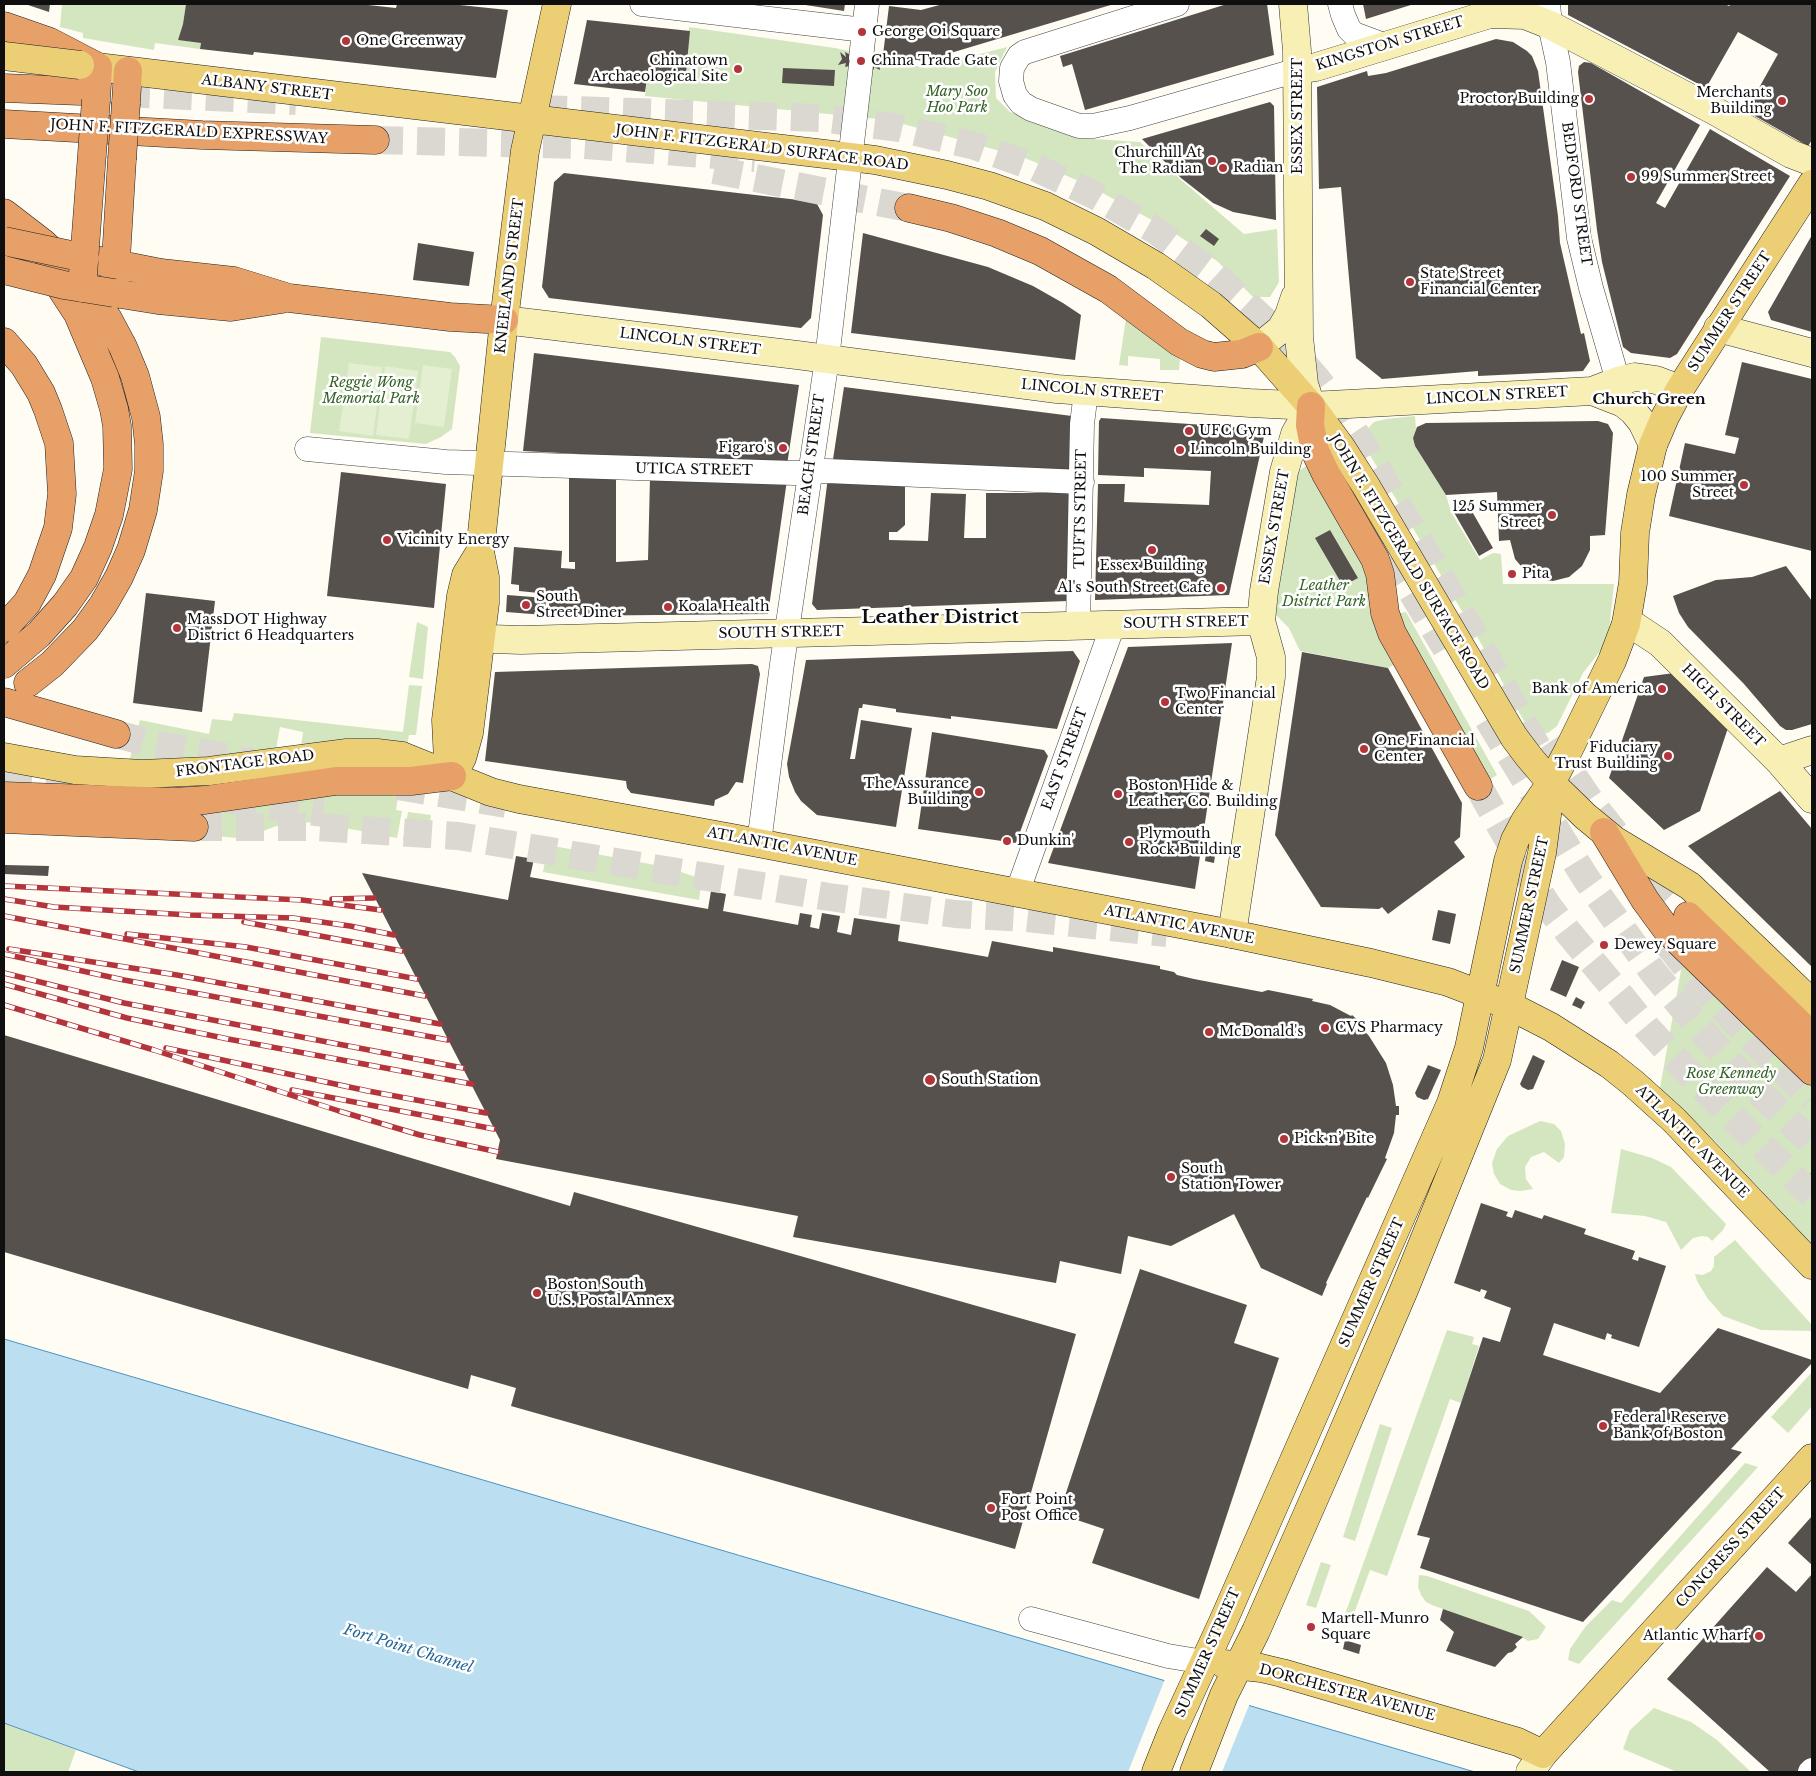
<!DOCTYPE html>
<meta charset="utf-8">
<style>
body{margin:0}
#map{position:relative;width:1816px;height:1776px;overflow:hidden;background:#fefcf3;font-family:"Libre Baskerville",serif}
canvas{display:block}
.frame{position:absolute;inset:0;border:5px solid #0f0f0f;pointer-events:none}
</style>
<div id="map">
<canvas width="1816" height="1776"></canvas>
<div class="frame"></div>
</div>
<script>
const ctx = document.querySelector('canvas').getContext('2d');
ctx.lineJoin = 'round';
function fillPath(path, color) { ctx.fillStyle = color; ctx.fill(path, 'evenodd'); }
const toPath = rows => new Path2D(rows.map(r => 'M' + r).join(''));
function strokePath(path, color, width, dash) { ctx.strokeStyle = color; ctx.lineWidth = width; ctx.lineCap = dash ? 'butt' : 'round'; ctx.setLineDash(dash || []); ctx.stroke(path); }
function drawText(font, color, halo, rows, align = 'center') {
  ctx.font = font + ' "Libre Baskerville",serif'; ctx.lineWidth = 5; ctx.setLineDash([]); ctx.textBaseline = 'middle'; ctx.strokeStyle = halo; ctx.fillStyle = color; for (const [text, x, y, turn = 0] of rows) {
    ctx.save(); ctx.translate(x, y); ctx.rotate((+turn || 0) * Math.PI / 180); ctx.textAlign = isNaN(turn) ? turn : align; if (halo) ctx.strokeText(text, 0, 0); ctx.fillText(text, 0, 0); ctx.restore();
  }
}
fillPath(toPath([
 [62,4,186,4,183,24,178,40,201,43,200,49,155,43,154,50,83,38,83,33,60,27],
 [689,27,835,48,926,68,1007,47,995,72,996,98,1010,112,1079,138,1140,142,1180,179,1244,234,1277,229,1279,282,1270,297,1253,297,1217,261,1168,229,1088,185,1025,158,889,120,645,96,647,79,685,83],
 [1126,318,1180,359,1179,370,1160,370,1160,359,1128,356,1128,366,1119,365],
 [321,337,450,352,455,357,460,366,452,429,441,437,426,444,310,433],
 [1415,416,1416,429,1413,438,1415,446,1446,495,1451,512,1480,560,1493,553,1501,554,1503,584,1614,584,1609,631,1604,646,1583,673,1557,726,1548,733,1535,733,1527,726,1520,714,1479,640,1367,450,1365,440,1366,434,1369,427,1374,422,1386,419],
 [1306,466,1308,466,1361,555,1377,614,1371,616,1395,664,1388,668,1300,651,1289,628,1274,613,1294,479,1300,470],
 [1406,612,1497,775,1489,780,1404,628,1400,613],
 [417,622,428,627,423,679,409,677],
 [409,685,422,686,416,735,409,735,407,745,301,747,303,732,280,727,276,749,204,760,129,762,140,720,209,734,212,719,232,721,234,713,403,732],
 [372,792,398,796,396,810,402,811,397,838,319,823,295,822,286,823,268,829,249,839,203,835,195,813,348,793],
 [408,812,431,815,429,827,422,837,411,841,403,840],
 [548,845,666,867,702,879,699,900,543,872],
 [1683,959,1812,1086,1812,1244,1715,1141,1660,1088],
 [1540,1121,1554,1124,1561,1131,1565,1144,1564,1157,1559,1163,1544,1152,1531,1157,1525,1167,1526,1179,1533,1189,1520,1191,1511,1190,1500,1184,1494,1174,1492,1163,1497,1149,1508,1136],
 [1621,1149,1652,1158,1671,1167,1726,1224,1723,1230,1712,1241,1708,1237,1702,1236,1693,1238,1681,1250,1666,1222,1645,1216,1611,1213],
 [1735,1240,1812,1325,1812,1331,1761,1330,1723,1316,1708,1299,1697,1281,1695,1274,1703,1275,1711,1271,1714,1266,1714,1257],
 [1447,1330,1474,1337,1472,1344,1479,1346,1461,1403,1450,1399,1387,1576,1370,1570,1352,1619,1344,1617],
 [1812,1372,1812,1406,1788,1433,1771,1417],
 [1380,1424,1392,1428,1355,1541,1343,1537],
 [1745,1463,1758,1467,1579,1664,1568,1660,1570,1649,1586,1626,1612,1600,1621,1603],
 [1321,1562,1331,1565,1316,1608,1306,1605],
 [1419,1575,1427,1576,1529,1611,1546,1627,1538,1639,1528,1641,1522,1637,1432,1605,1426,1602,1421,1595,1418,1587],
 [1654,1708,1691,1722,1717,1740,1751,1772,1677,1772,1623,1749,1630,1730],
 [4,1723,76,1750,68,1772,4,1772]
]), '#d4e6bf');
fillPath(toPath([
 [349,363,382,367,373,436,339,431],
 [423,365,452,369,444,427,415,423],
 [385,366,418,371,409,439,376,435]
]), '#e4eed0');
const water = toPath([
 [4,1339,1475,1772,139,1772,4,1723,4,1339]
]);
fillPath(water, '#bcdef1');
strokePath(water, '#4a93c1', 1);
fillPath(toPath([
 [1165,1679,1250,1703,1222,1772,1128,1772]
]), '#fefcf3');
fillPath(toPath([
 [25,4,50,4,49,12],
 [186,4,359,4,396,8,397,4,450,4,508,10,496,78,254,52,253,55,200,49,201,43,178,40,183,24],
 [799,4,845,4,844,11],
 [943,4,1114,4,924,61,883,55,889,6,921,10],
 [1227,4,1267,4,1274,55,1085,110,1072,64,1063,67,1060,56],
 [1363,4,1414,4,1366,19],
 [1568,4,1725,4,1729,6,1731,4,1812,4,1812,140,1808,146,1746,111,1778,54,1738,32,1706,88,1568,15],
 [587,20,690,31,685,83,647,79,645,92,574,84],
 [1496,39,1513,42,1527,51,1532,56,1538,71,1558,216,1560,243,1581,334,1584,333,1590,361,1583,371,1478,376,1478,371,1382,379,1356,358,1341,187,1319,189,1317,87,1367,71,1368,76,1386,73],
 [840,52,846,57,845,52,854,57,870,58,877,56,876,59,882,57,879,64,880,70,874,67,874,70,870,66,853,65,845,67,846,63,838,65,842,59],
 [1584,62,1591,63,1700,125,1656,203,1665,208,1710,129,1790,176,1677,354,1670,358,1631,353,1623,347,1602,262,1597,230,1578,72,1579,66],
 [783,68,835,70,834,86,782,83],
 [1270,102,1274,106,1276,220,1233,212,1213,203,1181,178,1142,139],
 [564,173,816,202,823,215,811,318,801,328,549,298,542,287,554,182],
 [1206,229,1219,239,1214,246,1200,236],
 [863,233,988,267,1033,286,1063,303,1081,315,1075,360,851,333],
 [1812,235,1812,332,1771,320,1768,312],
 [418,243,474,252,469,286,413,280],
 [534,353,799,385,787,465,523,451],
 [1742,362,1812,379,1812,551,1669,516,1685,443,1735,454,1739,438,1725,435],
 [844,387,1072,416,1070,471,832,466],
 [1101,418,1264,429,1265,432,1229,595,1095,600,1098,484,1125,484,1124,502,1209,505,1211,471,1144,468,1144,477,1098,475,1099,421],
 [1598,421,1608,424,1613,433,1605,535,1590,536,1590,550,1582,566,1569,577,1553,581,1539,579,1526,572,1515,559,1510,540,1499,541,1497,492,1446,495,1415,446,1413,438,1417,427,1426,423],
 [341,472,446,484,434,608,327,596],
 [569,475,616,475,616,562,648,560,650,478,787,480,768,614,549,616,549,594,519,591,519,585,511,584,514,547,562,551,561,568,575,569,575,562,569,562],
 [828,477,905,479,905,525,897,532,889,532,889,540,928,541,931,493,966,494,964,538,986,538,986,493,1070,493,1068,601,817,610,812,604],
 [1466,501,1493,548,1479,556,1452,509],
 [1330,530,1358,578,1343,586,1315,538],
 [1786,566,1812,601,1812,724,1792,730,1786,730,1780,726,1744,684,1688,627,1679,613,1673,596,1716,580,1752,577],
 [146,593,215,601,202,712,133,703],
 [507,595,546,598,545,615,506,612],
 [1232,643,1195,889,1048,863,1128,647],
 [1073,651,1080,661,1057,729,951,716,951,719,896,712,896,709,863,704,862,708,859,708,850,759,855,759,861,720,912,728,896,827,817,815,801,801,795,792,789,777,787,764,806,660],
 [1302,652,1388,668,1462,803,1460,837,1454,842,1465,857,1388,914,1382,907,1379,909,1321,907,1275,835],
 [752,664,758,666,760,674,743,783,736,782,728,794,715,800,714,806,631,793,627,788,626,781,485,761,495,672],
 [1682,672,1728,728,1700,811,1664,830,1609,778,1644,677],
 [932,732,1044,750,1048,756,1016,843,918,829],
 [1780,791,1812,829,1812,967,1688,846],
 [1207,846,1216,848,1214,863,1205,861],
 [516,856,534,859,530,877,708,909,711,891,726,894,723,911,798,925,800,913,812,915,810,927,819,929,822,913,840,916,837,932,851,935,854,918,900,925,898,941,988,957,992,941,1053,952,1053,947,1160,966,1160,969,1174,972,1177,975,1194,979,1262,992,1268,990,1313,999,1312,1001,1330,1005,1351,1016,1352,1015,1360,1022,1358,1024,1369,1036,1386,1063,1393,1085,1396,1106,1399,1106,1399,1115,1396,1115,1394,1133,1385,1158,1387,1159,1368,1198,1367,1197,1326,1283,1327,1284,1322,1296,1261,1268,1234,1214,1171,1246,1128,1236,1121,1274,1060,1261,1056,1283,793,1237,798,1216,496,1159,500,1140,362,873,508,900],
 [4,865,49,866,48,876,4,874],
 [1438,910,1456,914,1450,944,1432,940],
 [1562,960,1579,967,1566,997,1550,990],
 [1576,997,1585,1002,1581,1009,1572,1005],
 [4,1035,570,1206,574,1192,1076,1334,1015,1549,511,1406,516,1388,471,1375,468,1389,4,1252],
 [1533,1055,1545,1061,1533,1089,1528,1090,1522,1087,1520,1084],
 [1428,1065,1441,1070,1428,1099,1424,1100,1417,1097,1415,1093],
 [1812,1172,1812,1189,1804,1181],
 [1481,1203,1508,1212,1506,1216,1512,1218,1515,1210,1542,1219,1544,1215,1586,1229,1584,1234,1635,1251,1632,1259,1638,1261,1639,1257,1666,1266,1639,1347,1611,1338,1612,1335,1607,1333,1605,1340,1554,1323,1543,1355,1660,1393,1718,1328,1812,1360,1812,1363,1731,1449,1742,1452,1583,1622,1420,1568,1430,1538,1417,1535,1483,1337,1500,1342,1511,1308,1484,1298,1487,1291,1481,1289,1480,1292,1454,1283],
 [1140,1269,1247,1305,1234,1343,1279,1358,1199,1599,1092,1563,1104,1529,1059,1514],
 [1812,1516,1812,1565,1788,1543],
 [1767,1567,1796,1592,1812,1574,1812,1758,1799,1772,1770,1772,1667,1679],
 [1443,1609,1523,1637,1515,1644,1517,1647,1512,1652,1508,1653,1495,1667,1446,1651,1454,1632,1440,1620],
 [1345,1640,1361,1645,1359,1654,1343,1649]
]), '#57514d');
strokePath(toPath([
 [80,91,296,101],
 [539,109,821,118,900,128,975,146,1034,167,1094,195,1155,230,1215,275,1268,324,1316,378,1337,406,1359,439,1445,585,1549,768],
 [375,140,585,145,755,158],
 [714,170,909,208],
 [1325,449,1446,648],
 [1488,719,1585,877,1653,972,1697,1025,1745,1079,1812,1143],
 [116,734,149,743,252,762],
 [1550,742,1593,805,1636,860,1688,916],
 [4,778,92,783],
 [398,786,506,804],
 [1478,786,1530,878,1548,906,1568,932,1647,1028,1698,1083,1812,1195],
 [229,800,323,813],
 [194,827,317,827,458,836,829,897,955,914,1027,918,1167,933],
 [1668,944,1698,982,1767,1055,1812,1099]
]), '#dad8d1', 28, [28, 14]);
const street = toPath([
 [642,4,864,30],
 [1177,4,1025,52,1019,56,1012,68,1011,81,1015,95,1021,103,1031,109,1079,126,1093,126,1130,118,1298,70],
 [1340,4,1343,15,1349,29,1354,34,1386,46],
 [1548,4,1550,25,1558,62,1579,238,1591,288,1618,381],
 [861,58,867,4],
 [307,449,446,462,794,473,827,471,1082,482],
 [1078,626,1082,424,1086,392],
 [759,843,782,664,827,359,861,65],
 [1017,893,1113,625],
 [1031,1619,1168,1656,1204,1662],
 [1810,1772,1812,1770]
]);
const secondary = toPath([
 [1298,70,1316,67,1490,14,1525,15,1550,25,1715,111,1791,154,1812,162],
 [504,320,797,355,1057,389,1250,403,1311,406,1592,391,1618,381,1635,377,1656,380,1680,389],
 [1718,328,1812,353],
 [1259,347,1281,329,1289,315,1295,297],
 [1592,391,1623,403,1633,411,1642,422,1653,445],
 [1626,624,1636,627,1660,643,1779,761,1812,799],
 [481,637,492,639,521,640,1261,621],
 [1779,761,1812,750],
 [1232,934,1271,677,1271,657,1261,621,1264,591,1284,472,1295,434,1311,406,1304,384,1299,337,1297,51,1293,4],
 [1530,1772,1543,1754]
]);
const primary = toPath([
 [80,65,875,160,947,175,989,186,1045,206,1096,231,1156,266,1211,305,1259,347,1311,406,1341,447,1366,486,1514,737,1529,757,1551,783,1585,816,1614,840,1690,886,1812,1003],
 [4,757,75,770,142,774,209,771,347,753,377,753,402,756,491,792,519,799,732,838,1232,934,1371,963,1448,982,1510,1006,1551,1027,1609,1064,1633,1083,1674,1120,1812,1265],
 [452,776,462,758,469,733,485,603,485,577,480,552,504,320,525,151,557,4],
 [452,776,448,761,446,720,461,596,466,575,480,552],
 [1224,1664,1261,1668,1282,1673,1518,1742,1543,1754,1812,1458],
 [1156,1772,1172,1732,1222,1624,1451,1103,1469,1048,1508,861,1515,840,1525,821,1551,783,1568,751,1612,661,1626,624,1633,583,1635,533,1641,495,1653,445,1665,417,1680,389,1812,184],
 [1194,1772,1224,1695,1256,1631,1332,1458,1404,1290,1497,1060,1542,853,1551,785]
]);
const highway = toPath([
 [4,26,50,42,98,67,96,100],
 [4,88,80,91],
 [126,103,128,71],
 [4,124,202,135,375,140],
 [122,159,114,293,158,300,231,307,282,299],
 [909,208,951,218,997,233,1040,251,1108,289,1179,342,1202,354,1214,357,1242,354,1259,347],
 [4,213,43,243,66,265,88,291,108,319,123,347,135,376,146,417,149,444,149,471,143,510,131,550,119,577,103,605,85,630,52,664,28,683],
 [85,258,161,273,234,281,289,298,450,317,504,320],
 [4,342,24,365,41,393,48,410,59,443,62,494,58,528,42,575,27,603,4,628],
 [1311,406,1310,425,1315,451,1326,474,1375,559,1380,574,1385,613,1392,633,1478,786],
 [4,664,39,634,65,605,84,578,98,547,109,515,118,469,117,426,114,409,105,378,78,314,59,285,47,271],
 [4,702,116,734],
 [4,796,173,802,205,800,336,781,411,781,452,776],
 [4,819,194,827],
 [1604,832,1645,900,1667,930,1812,1071],
 [1688,916,1812,1036]
]);
strokePath(street, '#424242', 25);
strokePath(secondary, '#313131', 29);
strokePath(primary, '#202020', 29);
strokePath(highway, '#202020', 29);
strokePath(street, '#fff', 24);
strokePath(secondary, '#f8efb4', 28);
strokePath(primary, '#ecce75', 28);
strokePath(highway, '#e7a168', 28);
const rail = toPath([
 [4,886,302,900,381,910],
 [4,899,54,907,190,915,293,918,350,926,394,935],
 [332,899,374,898],
 [4,916,425,996],
 [244,922,402,951],
 [127,934,246,947,417,979],
 [9,949,177,975,440,1024],
 [4,954,124,980,448,1040],
 [4,973,124,1003,463,1068],
 [4,984,127,1018,228,1039,472,1084],
 [4,1005,154,1050,339,1111,420,1135,498,1152],
 [166,1048,368,1091,486,1113],
 [292,1090,494,1129]
]);
strokePath(rail, '#b3343b', 5.5);
strokePath(rail, '#fff', 4, [11]);
const primaryBridge = toPath([
 [4,56,80,65]
]);
const highwayBridge = toPath([
 [122,159,126,103],
 [4,241,85,258],
 [4,270,64,285,114,293],
 [82,288,96,100]
]);
strokePath(primaryBridge, '#202020', 29, []);
strokePath(highwayBridge, '#202020', 29, []);
strokePath(primaryBridge, '#ecce75', 28);
strokePath(highwayBridge, '#e7a168', 28);
for (const [x, y, r, color] of [
 [862,32,5,"#b3343b"],
 [346,41,5,"#b3343b"],
 [861,61,5,"#b3343b"],
 [738,69,5,"#b3343b"],
 [1589,99,5,"#b3343b"],
 [1782,101,5,"#b3343b"],
 [1212,161,5,"#b3343b"],
 [1223,168,5,"#b3343b"],
 [1631,177,5,"#b3343b"],
 [1410,282,5,"#b3343b"],
 [1189,431,5,"#b3343b"],
 [783,448,5,"#b3343b"],
 [1180,450,5,"#b3343b"],
 [1744,485,5,"#b3343b"],
 [1552,515,5,"#b3343b"],
 [387,540,5,"#b3343b"],
 [1152,550,5,"#b3343b"],
 [1512,574,5,"#b3343b"],
 [1221,588,5,"#b3343b"],
 [526,605,5,"#b3343b"],
 [668,607,5,"#b3343b"],
 [177,628,5,"#b3343b"],
 [1662,689,5,"#b3343b"],
 [1165,702,5,"#b3343b"],
 [1364,749,5,"#b3343b"],
 [1668,756,5,"#b3343b"],
 [979,792,5,"#b3343b"],
 [1118,794,5,"#b3343b"],
 [1007,841,5,"#b3343b"],
 [1129,842,5,"#b3343b"],
 [1604,945,5,"#b3343b"],
 [1325,1028,5,"#b3343b"],
 [1209,1032,5,"#b3343b"],
 [930,1080,6,"#b3343b"],
 [1284,1139,5,"#b3343b"],
 [1171,1177,5,"#b3343b"],
 [537,1293,5,"#b3343b"],
 [1603,1426,5,"#b3343b"],
 [991,1508,5,"#b3343b"],
 [1311,1627,5,"#b3343b"],
 [1759,1636,5,"#b3343b"]
]) { const dot = new Path2D(); dot.arc(x, y, r, 0, 2 * Math.PI); ctx.fillStyle = color; ctx.fill(dot); strokePath(dot, '#fff', 2); }
drawText('14px', '#0f0f0f', '#fff', [
 ["George Oi Square",872,32],
 ["One Greenway",356,41],
 ["Chinatown",728,61,"right"],
 ["Archaeological Site",728,77,"right"],
 ["China Trade Gate",871,61],
 ["Merchants",1772,93,"right"],
 ["Building",1772,109,"right"],
 ["Proctor Building",1579,99,"right"],
 ["Churchill At",1202,153,"right"],
 ["The Radian",1202,169,"right"],
 ["Radian",1233,168],
 ["99 Summer Street",1641,177],
 ["State Street",1420,274],
 ["Financial Center",1420,290],
 ["UFC Gym",1199,431],
 ["Figaro's",773,448,"right"],
 ["Lincoln Building",1190,450],
 ["100 Summer",1734,477,"right"],
 ["Street",1734,493,"right"],
 ["125 Summer",1542,507,"right"],
 ["Street",1542,523,"right"],
 ["Vicinity Energy",397,540],
 ["Essex Building",1152,566,"center"],
 ["Pita",1522,574],
 ["Al's South Street Cafe",1211,588,"right"],
 ["South",536,597],
 ["Street Diner",536,613],
 ["Koala Health",678,607],
 ["MassDOT Highway",187,620],
 ["District 6 Headquarters",187,636],
 ["Bank of America",1652,689,"right"],
 ["Two Financial",1175,694],
 ["Center",1175,710],
 ["One Financial",1374,741],
 ["Center",1374,757],
 ["Fiduciary",1658,748,"right"],
 ["Trust Building",1658,764,"right"],
 ["The Assurance",969,784,"right"],
 ["Building",969,800,"right"],
 ["Boston Hide &",1128,786],
 ["Leather Co. Building",1128,802],
 ["Plymouth",1139,834],
 ["Rock Building",1139,850],
 ["Dunkin'",1017,841],
 ["Dewey Square",1614,945],
 ["CVS Pharmacy",1335,1028],
 ["McDonald's",1219,1032],
 ["South Station",941,1080],
 ["Pick n’ Bite",1294,1139],
 ["South",1181,1169],
 ["Station Tower",1181,1185],
 ["Boston South",547,1285],
 ["U.S. Postal Annex",547,1301],
 ["Federal Reserve",1613,1418],
 ["Bank of Boston",1613,1434],
 ["Fort Point",1001,1500],
 ["Post Office",1001,1516],
 ["Martell-Munro",1321,1619],
 ["Square",1321,1635],
 ["Atlantic Wharf",1749,1636,"right"]
], 'left');
drawText('14px', '#0f0f0f', '#fff', [
 ["KINGSTON STREET",1390,44,-17],
 ["ALBANY STREET",267,88,7],
 ["ESSEX STREET",1298,116,-90],
 ["JOHN F. FITZGERALD EXPRESSWAY",189,132,3],
 ["JOHN F. FITZGERALD SURFACE ROAD",762,148,7],
 ["BEDFORD STREET",1576,194,82],
 ["KNEELAND STREET",510,276,-83],
 ["SUMMER STREET",1730,312,-57],
 ["LINCOLN STREET",690,342,7],
 ["LINCOLN STREET",1092,391,5],
 ["LINCOLN STREET",1497,396,-3],
 ["BEACH STREET",812,455,-82],
 ["UTICA STREET",694,470,1],
 ["TUFTS STREET",1081,509,-89],
 ["ESSEX STREET",1275,527,-80],
 ["JOHN F. FITZGERALD SURFACE ROAD",1409,562,59],
 ["SOUTH STREET",1186,623,-1],
 ["SOUTH STREET",781,633,-1],
 ["HIGH STREET",1723,706,45],
 ["EAST STREET",1065,759,-70],
 ["FRONTAGE ROAD",245,764,-7],
 ["ATLANTIC AVENUE",782,847,11],
 ["SUMMER STREET",1530,905,-78],
 ["ATLANTIC AVENUE",1179,925,11],
 ["ATLANTIC AVENUE",1692,1142,45],
 ["SUMMER STREET",1372,1283,-66],
 ["CONGRESS STREET",1731,1548,-48],
 ["SUMMER STREET",1208,1653,-66],
 ["DORCHESTER AVENUE",1347,1693,15]
]);
drawText('italic 14px', '#326225', '#fff', [
 ["Mary Soo",957,92],
 ["Hoo Park",957,108],
 ["Reggie Wong",371,383],
 ["Memorial Park",371,399],
 ["Leather",1324,586],
 ["District Park",1324,602],
 ["Rose Kennedy",1731,1074],
 ["Greenway",1731,1090]
]);
drawText('bold 15px', '#0f0f0f', '#fff', [
 ["Church Green",1649,400]
]);
drawText('italic 15px', '#236697', '#fff', [
 ["Fort Point Channel",408,1649,17]
]);
drawText('bold 19px', '#0f0f0f', '#fff', [
 ["Leather District",940,618]
]);
</script>
